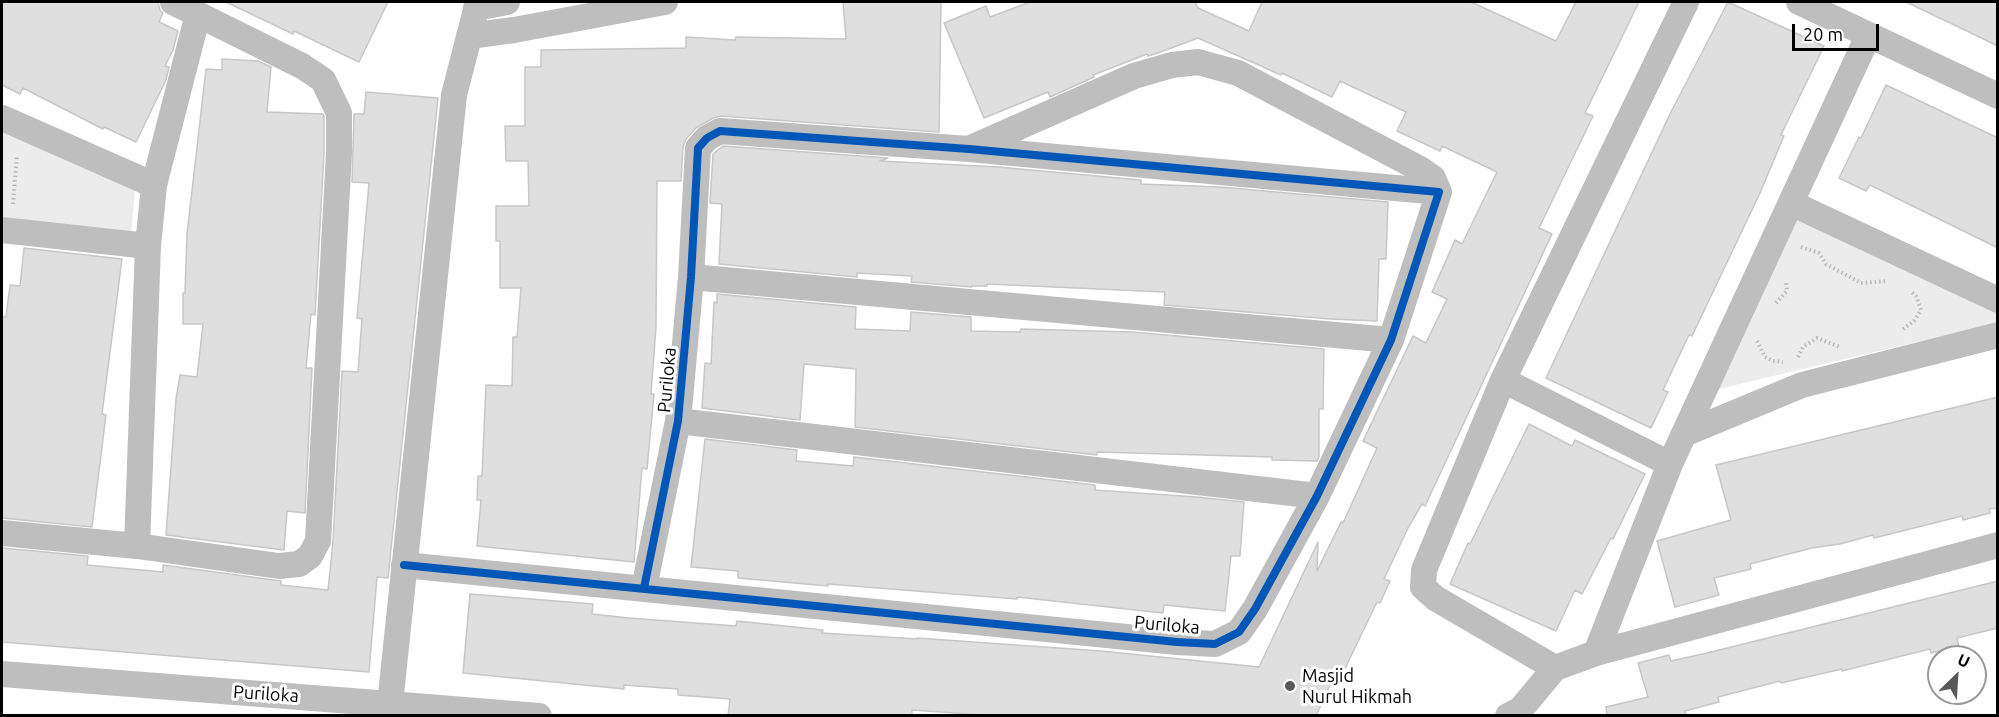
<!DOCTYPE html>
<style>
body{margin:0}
#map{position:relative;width:1999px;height:717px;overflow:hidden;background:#fff;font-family:Ubuntu,sans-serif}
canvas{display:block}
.frame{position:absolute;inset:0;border:3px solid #000;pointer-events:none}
.north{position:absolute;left:1927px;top:645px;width:60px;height:60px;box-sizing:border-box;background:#fff;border:2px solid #999;border-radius:50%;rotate:25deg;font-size:16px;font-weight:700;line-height:24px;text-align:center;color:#000}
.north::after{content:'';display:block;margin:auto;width:21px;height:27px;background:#595959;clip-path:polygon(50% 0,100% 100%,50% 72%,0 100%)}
.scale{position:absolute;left:1792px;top:24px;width:87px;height:27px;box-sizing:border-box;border:3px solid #000;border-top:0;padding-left:8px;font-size:18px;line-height:21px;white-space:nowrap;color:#000;-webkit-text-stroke:4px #fff;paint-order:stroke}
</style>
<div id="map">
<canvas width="1999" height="717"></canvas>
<div class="frame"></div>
<div class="north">U</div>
<div class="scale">20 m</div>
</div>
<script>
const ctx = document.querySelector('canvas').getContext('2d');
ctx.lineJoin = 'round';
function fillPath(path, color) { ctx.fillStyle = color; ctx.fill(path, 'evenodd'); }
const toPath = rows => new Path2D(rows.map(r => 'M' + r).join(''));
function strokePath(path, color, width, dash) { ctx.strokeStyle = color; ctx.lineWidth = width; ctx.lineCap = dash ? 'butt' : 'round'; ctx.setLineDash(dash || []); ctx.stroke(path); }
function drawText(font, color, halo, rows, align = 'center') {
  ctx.font = font + ' Ubuntu,sans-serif'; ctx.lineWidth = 6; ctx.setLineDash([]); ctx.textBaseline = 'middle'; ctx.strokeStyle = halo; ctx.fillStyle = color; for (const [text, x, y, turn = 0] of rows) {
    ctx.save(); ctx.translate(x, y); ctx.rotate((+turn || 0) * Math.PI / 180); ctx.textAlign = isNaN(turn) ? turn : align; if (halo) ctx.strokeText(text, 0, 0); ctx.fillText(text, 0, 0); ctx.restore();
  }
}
fillPath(toPath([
 [2,132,135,189,131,236,2,224],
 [1776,209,1997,312,1997,323,1689,396]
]), '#ececec');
const building = toPath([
 [2,2,158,2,160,10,163,13,159,22,178,31,173,50,165,66,169,67,166,80,136,142,104,127,103,129,23,88,20,94,2,85,2,2],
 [226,2,388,2,359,62,294,31,293,34,226,2],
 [843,2,941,2,939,132,721,116,713,118,696,128,687,138,683,146,681,181,657,181,656,327,651,394,654,394,647,469,642,468,634,562,477,546,481,500,477,500,478,476,482,476,486,385,512,386,513,337,517,337,521,288,500,288,500,241,496,241,496,206,529,206,528,161,506,161,505,126,525,126,525,67,541,67,541,50,686,48,686,37,735,40,736,37,846,39,843,2],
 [1030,2,1195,2,1198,8,1249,31,1262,2,1471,2,1556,41,1576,2,1639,2,1585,113,1593,116,1539,228,1552,234,1425,506,1422,504,1408,528,1384,579,1390,581,1380,603,1377,602,1341,677,1335,674,1316,716,996,716,912,710,912,716,728,716,730,699,678,695,678,689,624,685,624,689,463,673,470,594,593,604,592,614,629,618,736,626,737,621,823,630,822,633,917,639,917,638,1101,651,1259,667,1318,542,1317,571,1341,522,1343,523,1377,448,1363,441,1413,336,1426,343,1447,299,1432,292,1455,240,1462,244,1497,172,1442,146,1440,151,1397,131,1406,112,1340,81,1332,97,1282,73,1281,75,1198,38,1155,54,1148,56,1147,54,1093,75,1094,77,1050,97,1048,92,984,118,944,23,986,6,990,17,1030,2],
 [1728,2,1824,46,1781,135,1784,136,1760,193,1692,336,1689,335,1663,390,1668,392,1651,428,1546,378,1669,116,1728,2],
 [1906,2,1998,2,1998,46,1971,33,1906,2],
 [222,59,258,61,271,67,267,112,323,114,324,116,324,153,315,315,311,314,306,368,312,368,305,513,287,511,284,550,166,535,176,399,180,375,197,377,203,324,183,324,183,293,185,293,187,234,206,69,222,70,222,59],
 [1886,85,1998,138,1998,248,1870,185,1866,191,1839,178,1859,137,1861,138,1886,85],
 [366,92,438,98,388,578,377,577,369,672,2,642,2,548,88,556,87,565,163,572,163,565,281,581,281,585,328,590,333,542,342,371,358,372,362,319,357,318,369,183,352,182,354,114,364,114,366,92],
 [723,146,888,158,880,161,998,167,1141,180,1141,184,1220,187,1388,202,1386,259,1379,259,1377,321,1330,319,1164,305,1165,292,987,284,987,286,972,286,972,287,911,282,912,276,857,273,857,277,719,264,722,204,710,203,713,154,723,146],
 [24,248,122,259,102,414,106,415,92,527,2,518,2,317,6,317,10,285,20,286,24,248],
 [717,294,856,307,855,329,910,331,911,312,971,317,971,331,1020,332,1021,329,1132,332,1324,349,1323,409,1319,409,1319,457,1317,461,1272,460,1272,457,1097,452,1097,455,855,427,856,369,804,364,800,420,702,408,705,363,711,364,714,302,717,303,717,294],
 [1998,397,1998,508,1989,509,1990,513,1963,520,1962,516,1874,538,1873,535,1840,544,1812,548,1750,564,1751,569,1714,578,1719,595,1675,607,1657,541,1731,520,1716,465,1998,397],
 [1529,424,1572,446,1575,440,1645,474,1613,539,1611,538,1582,594,1575,590,1556,631,1450,584,1468,543,1470,544,1529,424],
 [705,439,797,450,796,461,853,466,854,457,1095,485,1095,490,1197,497,1244,502,1240,556,1231,556,1225,611,1164,605,1163,613,1017,597,1017,599,828,584,828,586,738,578,738,571,691,567,705,439],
 [1998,581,1998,628,1957,638,1959,646,1931,653,1930,649,1842,671,1842,669,1781,683,1780,681,1718,697,1719,702,1685,711,1686,716,1607,716,1606,707,1648,697,1638,663,1669,655,1671,661,1707,653,1998,581]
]);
fillPath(building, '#dfdfdf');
strokePath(building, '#c7c7c7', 1.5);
strokePath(toPath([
 [13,204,17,155],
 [1801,247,1819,253,1826,264,1861,283,1888,281],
 [1776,303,1787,291,1786,282],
 [1903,329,1914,321,1921,310,1916,296,1910,291],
 [1757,341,1765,357,1773,361,1783,362],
 [1798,357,1803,347,1817,338,1840,347]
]), '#b9b9b9', 4, [1.5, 3]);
strokePath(toPath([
 [1799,2,1998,96],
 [476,8,507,2],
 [469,36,514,30,665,2],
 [2,118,154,185,148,246,137,546],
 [971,148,1134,76,1172,65,1198,62,1238,73,1420,169,1433,178,1439,192],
 [154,185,198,14],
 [1791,203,1998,300],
 [2,230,148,246],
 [691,277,1391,340],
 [1503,380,1670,464],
 [678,421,1317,496],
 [1684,434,1802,385,1998,335],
 [2,533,137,546,279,566,299,564,310,556,318,541,339,153,339,113,323,80,302,66,173,2],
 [404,565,1177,642,1215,644,1239,632,1255,609,1317,496,1391,340,1439,192],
 [644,588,678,421,691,277,698,148,707,138,720,131,969,149,1439,192],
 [1596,653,1670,464,1868,36],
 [1555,668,1435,598,1423,587,1424,570,1503,380,1686,2],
 [2,674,390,704,454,95,478,2],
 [390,704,539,716],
 [1508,716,1520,710,1555,668,1596,653,1998,545]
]), '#bebebe', 26);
strokePath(toPath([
 [404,565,1177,642,1215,644,1239,632,1255,609,1317,496,1391,340,1439,192,969,149,720,131,707,138,698,148,691,277,678,421,644,588]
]), '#0057b8', 8);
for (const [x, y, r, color] of [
 [1290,686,6,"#595959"]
]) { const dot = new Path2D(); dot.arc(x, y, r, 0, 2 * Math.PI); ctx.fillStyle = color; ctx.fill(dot); strokePath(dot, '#fff', 2); }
drawText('18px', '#000', '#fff', [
 ["Puriloka",667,380,-85],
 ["Puriloka",1167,625,5],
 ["Puriloka",266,694,4]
]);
drawText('18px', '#000', '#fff', [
 ["Masjid",1302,676],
 ["Nurul Hikmah",1302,697]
], 'left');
</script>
